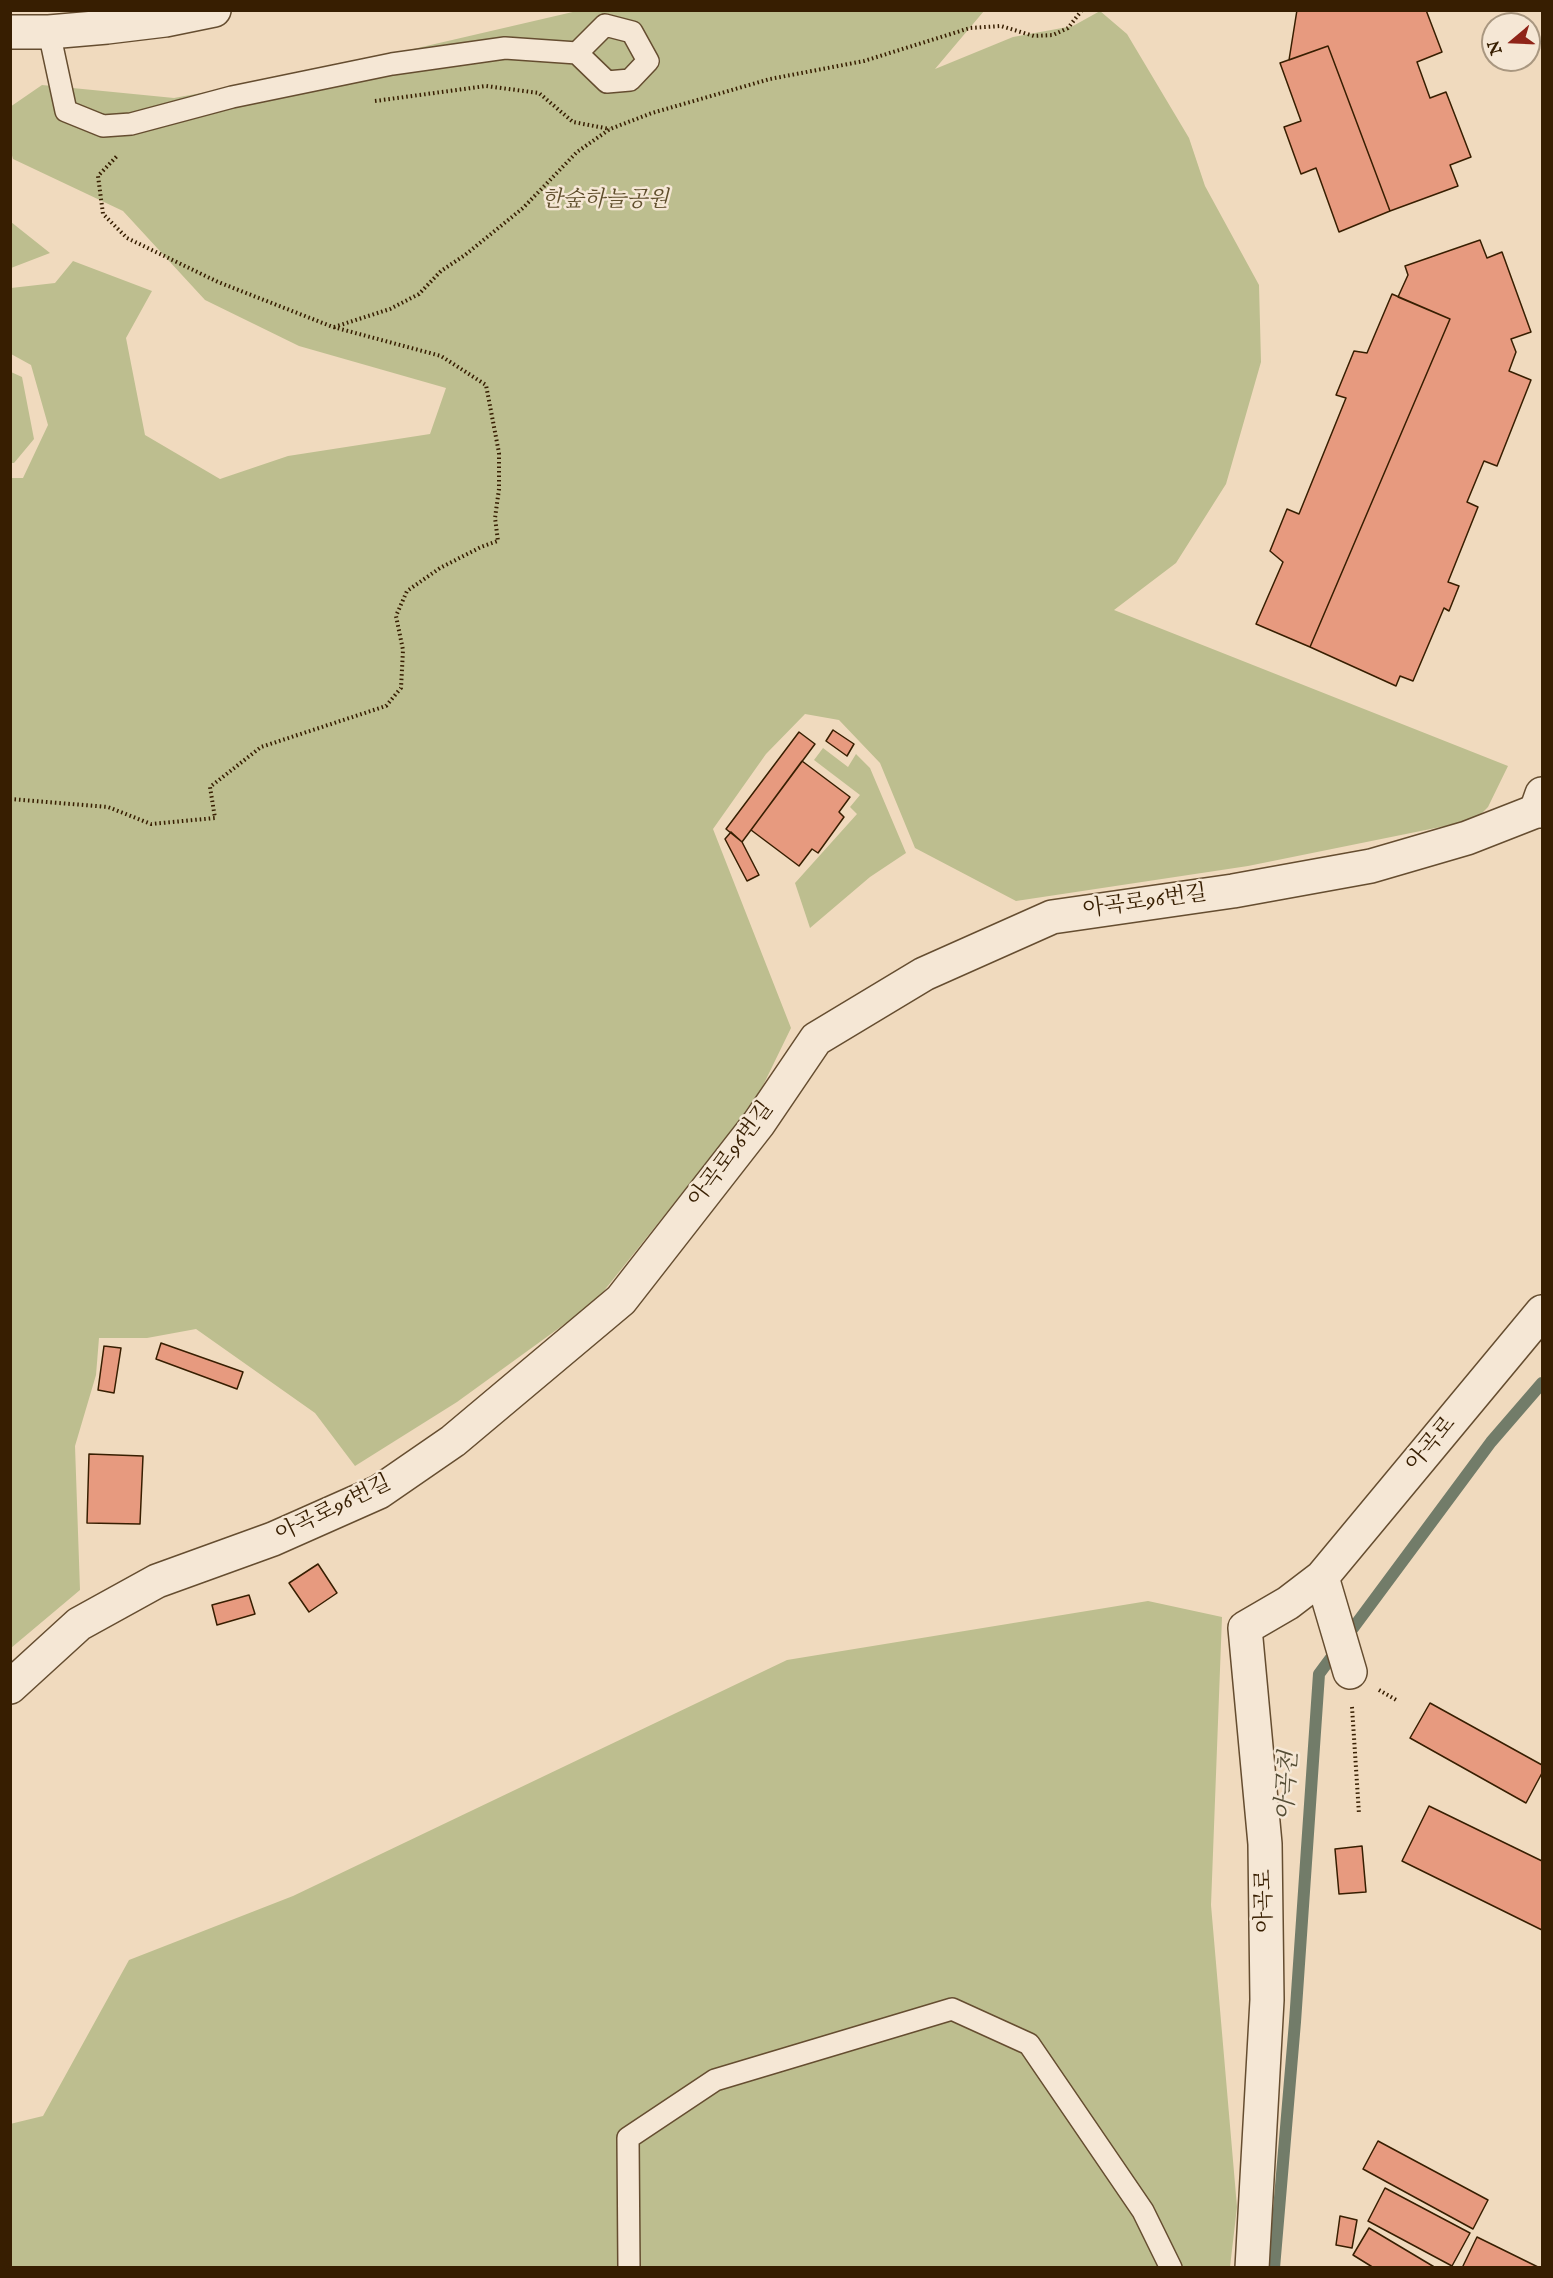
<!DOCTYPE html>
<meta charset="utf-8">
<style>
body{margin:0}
#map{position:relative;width:1553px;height:2278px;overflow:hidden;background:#f0dabe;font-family:"IM FELL English",serif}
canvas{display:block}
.frame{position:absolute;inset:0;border:12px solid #371e01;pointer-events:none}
.north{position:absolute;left:1481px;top:12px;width:60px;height:60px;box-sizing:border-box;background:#f5e7d5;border:2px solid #a99780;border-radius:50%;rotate:251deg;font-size:16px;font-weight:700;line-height:24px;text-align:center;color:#371e01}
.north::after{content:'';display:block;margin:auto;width:21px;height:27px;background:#8f2418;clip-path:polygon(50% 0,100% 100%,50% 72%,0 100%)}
</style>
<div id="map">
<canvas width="1553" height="2278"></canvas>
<div class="frame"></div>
<div class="north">N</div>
</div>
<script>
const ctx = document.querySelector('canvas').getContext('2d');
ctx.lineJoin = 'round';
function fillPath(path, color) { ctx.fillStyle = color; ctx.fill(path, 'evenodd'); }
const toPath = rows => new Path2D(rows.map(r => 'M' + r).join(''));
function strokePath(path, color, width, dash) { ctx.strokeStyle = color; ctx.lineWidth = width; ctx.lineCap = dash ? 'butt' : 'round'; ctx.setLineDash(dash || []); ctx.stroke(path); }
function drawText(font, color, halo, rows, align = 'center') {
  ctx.font = font + ' "IM FELL English","Noto Serif KR",serif'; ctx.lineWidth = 5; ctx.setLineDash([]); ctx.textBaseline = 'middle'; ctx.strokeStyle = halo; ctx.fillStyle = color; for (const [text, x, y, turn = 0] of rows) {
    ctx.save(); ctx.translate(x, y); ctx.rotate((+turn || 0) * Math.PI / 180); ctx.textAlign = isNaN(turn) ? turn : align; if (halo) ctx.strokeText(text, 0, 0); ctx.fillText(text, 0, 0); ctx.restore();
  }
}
fillPath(toPath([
 [577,11,984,11,935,69,1013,37,1073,26,1100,11,1127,34,1189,138,1205,186,1259,285,1261,362,1226,484,1176,563,1114,610,1508,766,1488,807,1475,820,1248,866,1016,901,915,848,880,763,839,720,805,714,766,754,713,829,791,1028,755,1102,595,1302,457,1402,355,1466,315,1413,196,1329,147,1338,99,1338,96,1375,75,1446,80,1590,11,1648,10,478,23,478,48,425,31,365,11,354,11,288,55,283,73,261,152,291,126,338,145,435,220,479,288,456,430,434,446,388,299,346,205,300,123,211,13,159,10,148,10,107,42,85,174,98,310,73],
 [11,222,50,253,11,268],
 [11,372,22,377,34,439,14,463,11,463],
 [823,748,848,767,856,754,870,768,906,853,870,877,810,928,795,883,857,814,850,807,860,795,814,760],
 [1148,1601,1222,1617,1211,1905,1237,2207,1230,2267,11,2267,10,2124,43,2116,129,1960,293,1896,787,1660]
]), '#bdbe8f');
strokePath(toPath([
 [1274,2268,1295,2022,1319,1674,1491,1442,1542,1383]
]), '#727c69', 12);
const building = toPath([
 [1297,10,1426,10,1442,52,1417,62,1430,98,1446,92,1471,157,1450,165,1458,186,1390,211,1328,46,1289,60,1297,10],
 [1328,46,1390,211,1339,232,1316,168,1301,174,1284,127,1301,121,1280,63,1328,46],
 [1480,240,1487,258,1502,252,1531,332,1511,339,1516,352,1509,371,1531,380,1497,466,1484,461,1467,502,1478,507,1448,582,1459,586,1449,611,1444,608,1413,681,1400,676,1396,686,1310,647,1450,319,1398,297,1408,275,1405,266,1480,240],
 [1392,294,1450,319,1310,647,1256,624,1283,562,1270,551,1287,509,1299,514,1346,398,1336,395,1354,351,1367,353,1392,294],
 [833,730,854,744,847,756,826,741,833,730],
 [799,732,815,744,742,842,726,829,799,732],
 [802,761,850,797,839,812,844,817,818,853,812,849,799,866,751,830,802,761],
 [731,832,742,842,759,875,747,881,725,839,731,832],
 [161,1343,243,1372,237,1389,156,1359,161,1343],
 [104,1346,121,1348,114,1393,98,1390,104,1346],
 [89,1454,143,1456,140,1524,87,1523,89,1454],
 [318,1564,337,1593,309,1612,289,1583,318,1564],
 [249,1595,255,1614,217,1625,212,1605,249,1595],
 [1430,1703,1542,1765,1542,1773,1526,1803,1410,1738,1430,1703],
 [1429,1806,1542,1861,1542,1930,1402,1861,1429,1806],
 [1362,1846,1366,1892,1339,1894,1335,1849,1362,1846],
 [1378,2141,1488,2200,1473,2229,1363,2169,1378,2141],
 [1385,2188,1470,2233,1452,2266,1368,2221,1385,2188],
 [1340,2216,1357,2220,1352,2248,1336,2245,1340,2216],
 [1369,2228,1436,2268,1374,2268,1353,2255,1369,2228],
 [1477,2237,1540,2268,1465,2268,1463,2266,1477,2237]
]);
fillPath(building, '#e79a7f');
strokePath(building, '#371e01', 1.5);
const service = toPath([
 [49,32,66,111,103,126,131,124,232,97,392,64,505,48,577,53,607,82,630,80,648,61,632,32,605,25,577,53],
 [629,2268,628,2138,715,2080,952,2009,1029,2044,1143,2211,1171,2268]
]);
const minor = toPath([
 [1322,1577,1350,1672],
 [10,1687,79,1624,157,1581,273,1539,379,1492,453,1441,621,1300,759,1123,816,1039,924,974,1052,917,1233,891,1371,866,1467,838,1536,811,1542,811],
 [1252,2268,1267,2000,1265,1844,1245,1628,1288,1603,1322,1577,1542,1312]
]);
const tertiary = toPath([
 [10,32,49,32,107,27,165,20,214,10],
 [1536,811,1542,794]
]);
strokePath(service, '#654d30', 24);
strokePath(minor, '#654d30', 36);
strokePath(tertiary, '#654d30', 36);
strokePath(toPath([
 [375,101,486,86,539,93,573,122,610,129],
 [334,327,390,309,419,294,441,271,465,255,523,208,577,152,610,129,652,113,770,79,864,61,970,28,1001,26,1034,36,1053,35,1068,28,1082,10],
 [10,799,108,807,151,824,215,818,210,787,261,747,386,706,401,688,403,650,396,616,407,591,440,568,481,547,498,541,495,518,499,489,499,453,486,385,441,356,333,327,218,282,127,238,103,214,98,176,118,155],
 [1379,1690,1398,1701],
 [1352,1707,1359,1814]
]), '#371e01', 4, [1.5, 3]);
strokePath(service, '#f5e7d5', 21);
strokePath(minor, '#f5e7d5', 33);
strokePath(tertiary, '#f5e7d5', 33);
drawText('italic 22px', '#5f4e2c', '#f5e7d5', [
 ["한숲하늘공원",605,201]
]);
drawText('22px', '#371e01', '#f5e7d5', [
 ["아곡로96번길",1145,903,-8],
 ["아곡로96번길",732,1155,-53],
 ["아곡로",1432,1445,-50],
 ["아곡로96번길",334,1510,-26],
 ["아곡로",1266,1901,-91]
]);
drawText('italic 24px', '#554d35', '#f5e7d5', [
 ["아곡천",1289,1786,-86]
]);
</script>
